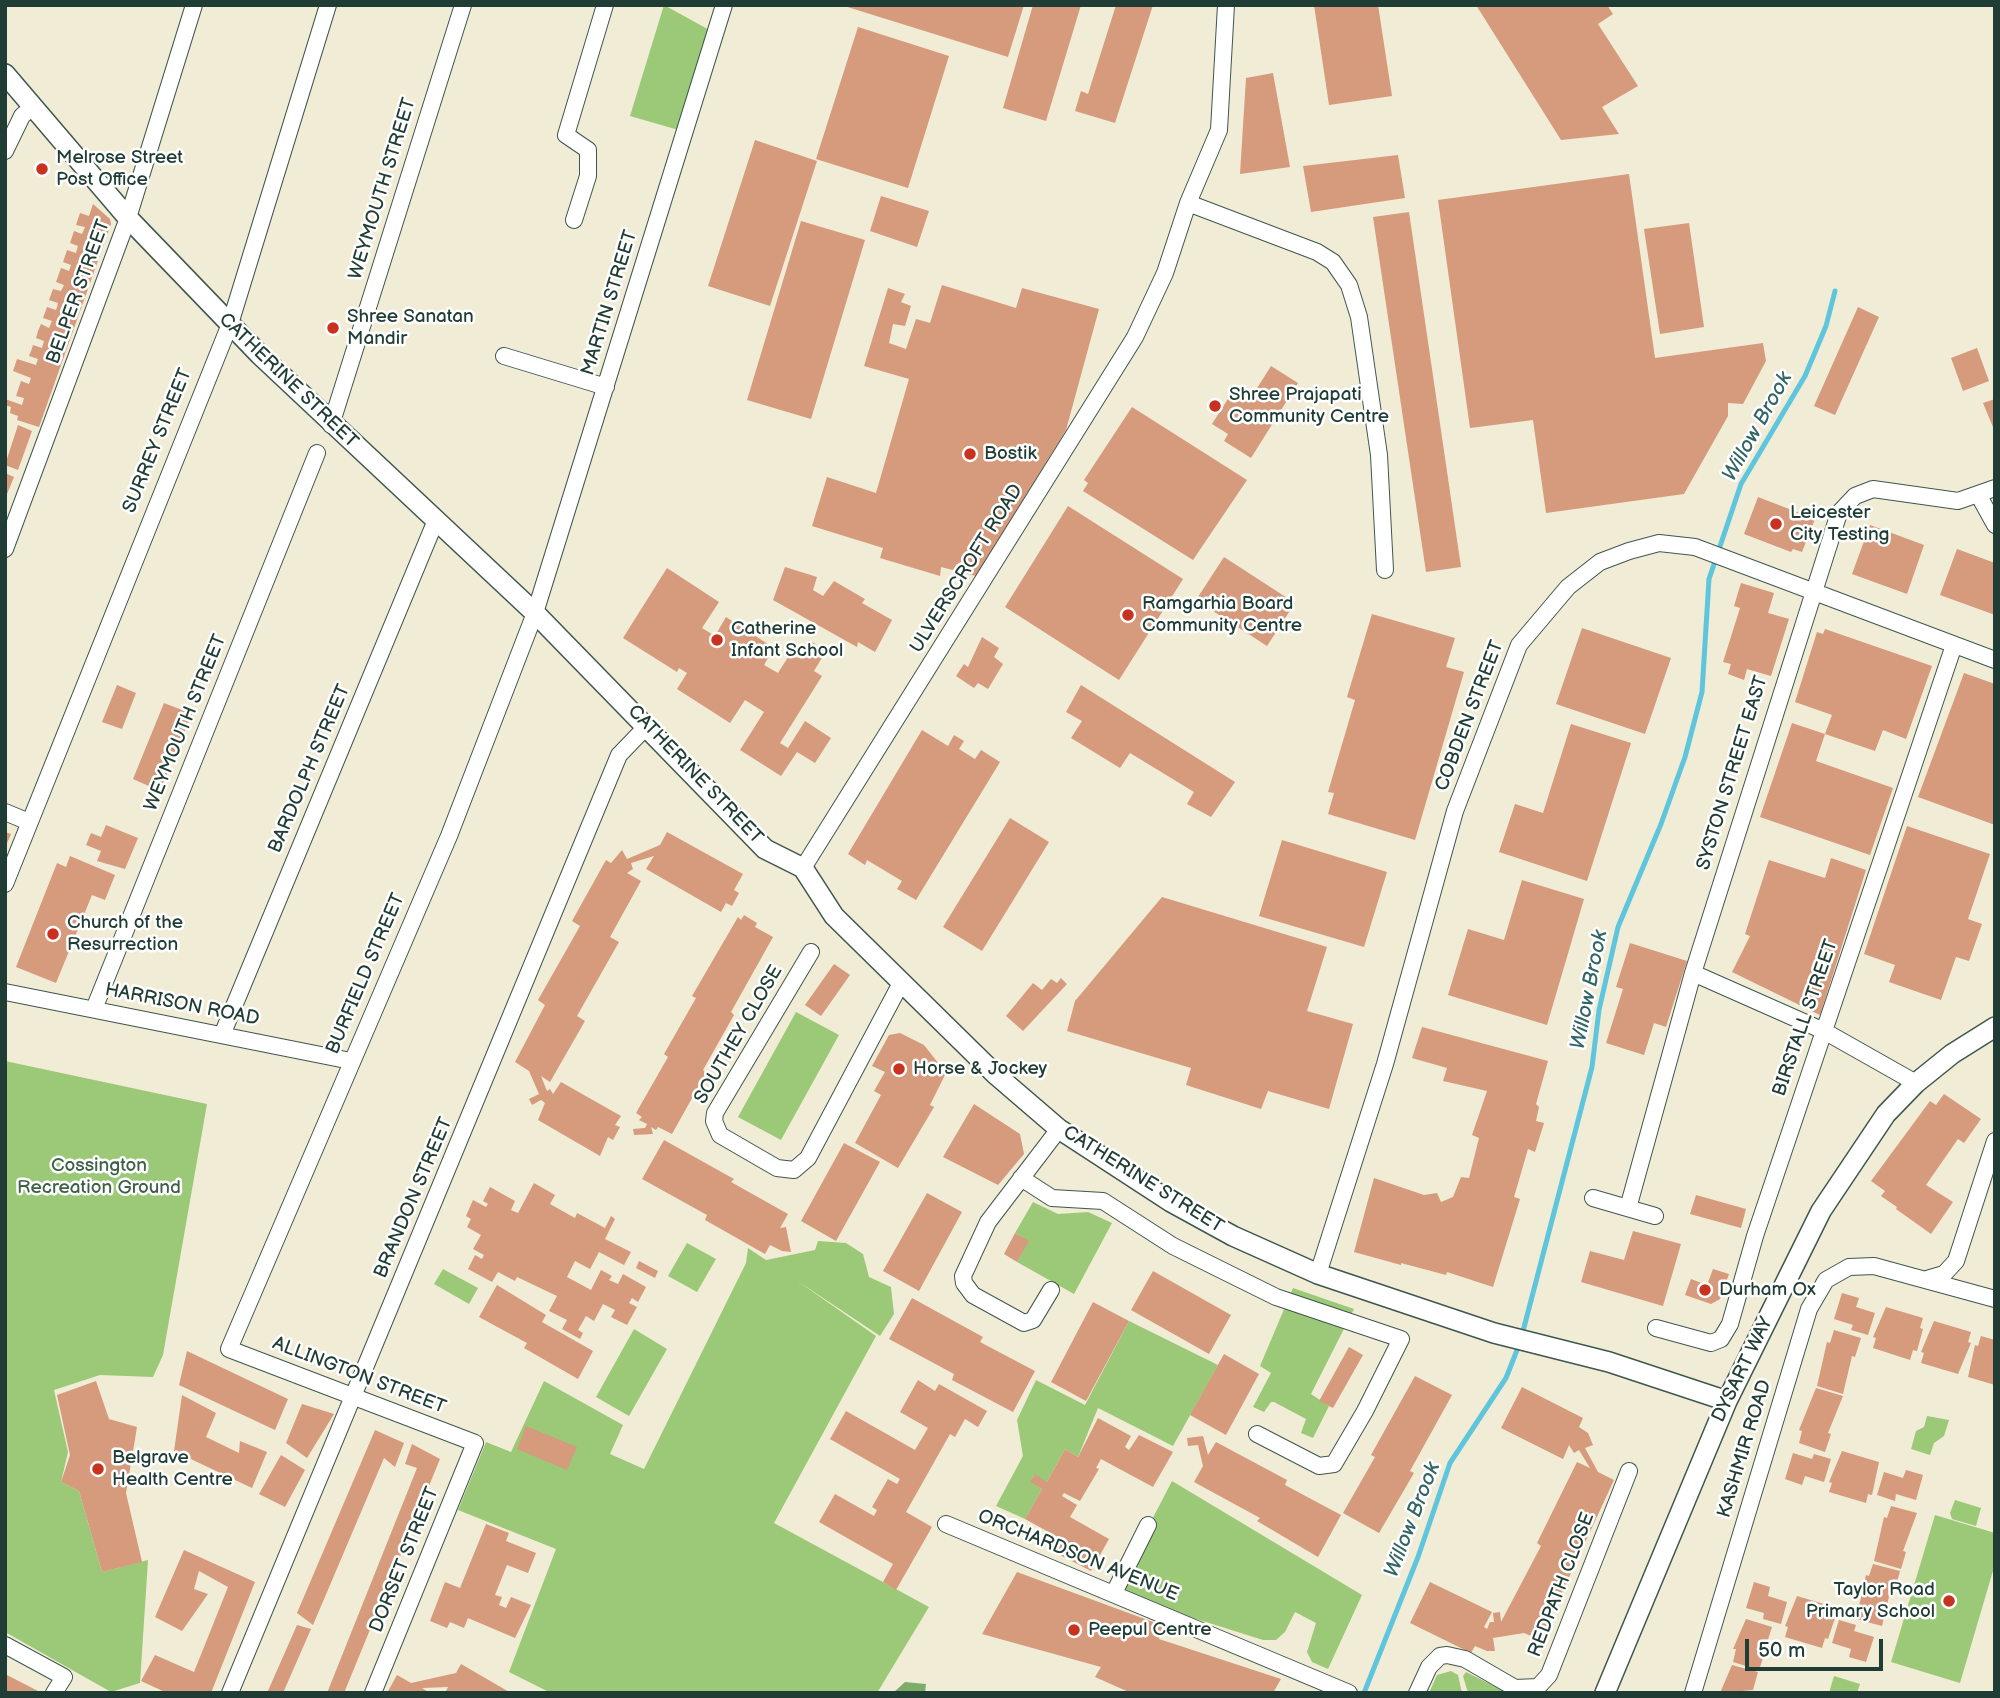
<!DOCTYPE html>
<style>
body{margin:0}
#map{position:relative;width:2000px;height:1698px;overflow:hidden;background:#f0ecd6;font-family:"Balsamiq Sans",sans-serif}
canvas{display:block}
.frame{position:absolute;inset:0;border:7px solid #1f3d34;pointer-events:none}
.scale{position:absolute;left:1745px;top:1639px;width:138px;height:32px;box-sizing:border-box;border:4px solid #1f3d34;border-top:0;padding-left:9px;font-size:21px;line-height:24px;white-space:nowrap;color:#1f3d34;-webkit-text-stroke:5px #fff;paint-order:stroke}
</style>
<div id="map">
<canvas width="2000" height="1698"></canvas>
<div class="frame"></div>
<div class="scale">50 m</div>
</div>
<script>
const ctx = document.querySelector('canvas').getContext('2d');
ctx.lineJoin = 'round';
function fillPath(path, color) { ctx.fillStyle = color; ctx.fill(path, 'evenodd'); }
const toPath = rows => new Path2D(rows.map(r => 'M' + r).join(''));
function strokePath(path, color, width, dash) { ctx.strokeStyle = color; ctx.lineWidth = width; ctx.lineCap = dash ? 'butt' : 'round'; ctx.setLineDash(dash || []); ctx.stroke(path); }
function drawText(font, color, halo, rows, align = 'center') {
  ctx.font = font + ' "Balsamiq Sans",sans-serif'; ctx.lineWidth = 5; ctx.setLineDash([]); ctx.textBaseline = 'middle'; ctx.strokeStyle = halo; ctx.fillStyle = color; for (const [text, x, y, turn = 0] of rows) {
    ctx.save(); ctx.translate(x, y); ctx.rotate((+turn || 0) * Math.PI / 180); ctx.textAlign = isNaN(turn) ? turn : align; if (halo) ctx.strokeText(text, 0, 0); ctx.fillText(text, 0, 0); ctx.restore();
  }
}
fillPath(toPath([
 [664,5,713,32,682,131,630,116],
 [796,1012,839,1035,781,1140,738,1117],
 [5,1061,207,1104,163,1355,153,1377,100,1375,54,1390,68,1452,61,1482,79,1491,102,1572,148,1560,140,1683,111,1692,5,1632],
 [1033,1202,1058,1214,1088,1212,1112,1223,1074,1294,1017,1262,1028,1241,1015,1233],
 [818,1241,846,1243,863,1254,869,1277,891,1287,894,1314,880,1336,796,1280,876,1336,774,1523,929,1607,877,1693,551,1693,509,1672,556,1549,458,1510,486,1442,511,1452,544,1381,623,1425,610,1454,644,1469,746,1263,748,1248,766,1260,815,1250],
 [687,1243,716,1259,697,1292,668,1276],
 [443,1269,478,1288,469,1304,434,1284],
 [1293,1288,1354,1309,1311,1394,1329,1406,1313,1438,1301,1433,1306,1419,1274,1402,1271,1402,1264,1412,1253,1407,1271,1373,1260,1366],
 [1129,1321,1218,1365,1173,1446,1098,1408,1078,1457,1065,1449,1047,1482,1034,1475,1031,1482,1042,1489,1025,1519,996,1506,1023,1456,1017,1420,1036,1380,1085,1405],
 [634,1329,667,1349,629,1416,596,1397],
 [1927,1416,1949,1420,1944,1436,1934,1443,1930,1455,1911,1449,1916,1431,1924,1427],
 [1172,1481,1362,1595,1328,1669,1312,1662,1307,1652,1316,1623,1295,1612,1285,1632,1276,1640,1263,1640,1114,1593],
 [1955,1500,1981,1508,1976,1526,1952,1519,1950,1513],
 [1935,1515,1995,1533,1995,1564,1960,1683,1891,1662],
 [1451,1671,1458,1675,1462,1693,1429,1693,1437,1675],
 [1466,1672,1504,1691,1504,1693,1468,1693,1463,1676],
 [1834,1676,1860,1684,1857,1693,1829,1693]
]), '#9cc977');
fillPath(toPath([
 [905,1682,926,1684,925,1693,893,1693]
]), '#7dad68');
strokePath(toPath([
 [1522,1335,1592,1067,1599,1010,1618,927,1661,824,1685,757,1702,692,1709,579,1741,484,1805,376,1826,326,1835,291],
 [1364,1693,1418,1557,1450,1463,1506,1378,1519,1345]
]), '#5fc5dc', 5);
fillPath(toPath([
 [841,5,1024,5,1008,57],
 [1033,5,1081,5,1046,121,1003,108],
 [1116,5,1153,5,1115,123,1075,111,1081,91,1088,94],
 [1314,5,1378,5,1392,96,1329,105],
 [1476,5,1607,5,1613,14,1598,24,1638,86,1602,107,1619,134,1561,140],
 [858,27,949,56,908,188,816,159],
 [1273,73,1290,167,1240,174,1246,78],
 [755,140,817,161,770,306,708,286],
 [1398,155,1405,198,1311,212,1303,166],
 [1629,174,1655,358,1763,343,1766,361,1743,404,1728,403,1728,416,1684,494,1546,513,1533,420,1470,428,1438,200],
 [881,196,929,211,917,247,870,231],
 [93,204,110,219,111,224,39,427,17,420,18,416,10,413,11,407,5,405,5,399,22,405,24,398,16,396,21,381,29,384,31,378,13,371,17,359,36,365,38,359,29,356,31,351,33,345,42,348,44,341,36,338,38,331,41,324,49,328,52,321,43,318,47,307,56,310,57,307,58,303,49,300,53,289,61,291,64,285,56,282,61,268,69,271,71,265,63,262,67,250,76,253,78,246,70,243,74,231,82,234,85,227,76,225,80,213,89,216],
 [1409,212,1461,567,1426,572,1373,217],
 [801,221,865,240,811,419,747,400],
 [1689,223,1704,327,1660,334,1644,229],
 [942,285,1016,308,1022,288,1099,309,1066,430,976,576,941,567,940,576,880,558,883,548,812,526,827,477,876,493,909,379,864,366,888,288,905,294,901,302,911,306,905,326,893,324,889,343,906,349,916,319,930,323],
 [1858,307,1879,317,1835,415,1814,406],
 [1977,348,1989,381,1963,391,1951,358],
 [1271,366,1298,383,1251,458,1224,441,1228,434,1212,424,1233,391,1249,401],
 [1995,399,1995,432,1983,403],
 [1132,407,1247,480,1193,560,1083,491,1088,483,1084,480],
 [18,425,32,431,18,470,5,465],
 [5,473,14,477,5,499],
 [1758,497,1815,519,1802,552,1793,549,1791,552,1744,534],
 [1068,506,1183,579,1119,680,1005,607],
 [1870,525,1924,545,1907,594,1852,574],
 [1957,549,1995,563,1995,615,1940,595],
 [1224,557,1295,603,1267,646,1196,600],
 [785,567,817,577,813,590,823,596,834,581,865,599,862,603,892,620,875,652,858,642,857,647,773,600],
 [667,568,719,602,702,628,715,636,726,617,774,648,764,665,778,673,790,654,797,658,809,640,826,651,814,671,822,676,780,743,788,748,805,721,831,738,815,763,797,752,781,776,740,750,764,712,745,700,730,723,677,689,687,673,679,668,677,672,623,638],
 [1741,583,1774,593,1768,613,1789,619,1771,676,1747,669,1744,680,1728,674,1731,664,1723,662,1740,608,1734,606],
 [1372,614,1455,638,1446,667,1464,672,1415,840,1328,814,1334,793,1328,792,1355,700,1347,697],
 [1582,628,1671,658,1645,734,1556,704],
 [1825,629,1932,666,1906,739,1883,730,1875,751,1825,734,1832,715,1795,702,1817,632,1823,634],
 [982,637,999,648,994,657,1003,664,988,689,978,683,974,688,956,676,964,664,968,667],
 [1964,673,1995,684,1995,825,1918,797],
 [117,685,136,693,122,729,102,722],
 [1081,685,1235,782,1211,817,1187,804,1194,792,1130,753,1120,768,1071,738,1082,721,1066,712],
 [164,703,192,714,160,791,133,779],
 [1792,723,1825,734,1816,761,1893,788,1870,855,1760,817],
 [1571,724,1631,743,1587,881,1499,852,1515,804,1543,813],
 [922,730,948,746,954,735,964,741,959,749,975,759,981,750,1000,762,916,900,897,889,902,881,867,860,865,865,848,854],
 [1010,818,1049,842,982,951,943,927],
 [106,825,138,838,125,869,97,861,101,851,86,845,91,833,101,837],
 [1907,826,1990,854,1968,919,1982,924,1969,961,1956,957,1941,1000,1889,982,1895,965,1864,954],
 [5,832,11,834,5,848],
 [667,832,743,874,734,890,739,893,732,906,726,903,721,912,646,869,654,856,631,863,633,869,627,873,641,881,610,937,619,942,577,1016,585,1021,550,1082,541,1076,547,1091,550,1089,553,1094,561,1082,621,1116,615,1125,620,1127,613,1140,608,1137,600,1156,538,1120,545,1103,541,1100,532,1105,529,1099,539,1094,529,1071,515,1062,545,1005,538,1000,580,926,572,921,606,860,611,863,622,850,627,859,660,845],
 [1282,840,1387,872,1364,947,1259,916],
 [70,856,115,875,105,900,92,895,56,983,16,967,57,863,66,867],
 [1831,858,1866,870,1820,1015,1732,972,1750,936,1745,934,1769,860,1825,878],
 [1522,880,1584,899,1547,1025,1448,995,1468,929,1504,940],
 [1162,897,1327,947,1307,1011,1353,1024,1329,1109,1268,1091,1261,1109,1186,1085,1191,1068,1067,1031,1075,1001],
 [744,915,757,923,755,927,773,937,731,1012,734,1015,703,1070,706,1073,672,1134,658,1127,656,1130,651,1127,653,1134,634,1135,633,1129,645,1128,647,1124,639,1120,642,1117,636,1113,668,1057,664,1054,696,998,692,996,738,917,741,920],
 [1630,943,1687,961,1666,1027,1654,1023,1644,1055,1606,1043,1623,989,1616,987],
 [834,964,850,975,821,1016,805,1005],
 [1061,978,1067,984,1023,1031,1006,1016,1033,983,1042,990,1051,979,1057,983],
 [1422,1027,1548,1061,1536,1104,1539,1107,1536,1121,1544,1123,1535,1152,1528,1149,1514,1197,1520,1199,1493,1287,1447,1272,1446,1275,1401,1263,1401,1265,1354,1252,1374,1178,1424,1195,1437,1193,1441,1202,1453,1197,1461,1177,1469,1178,1479,1138,1472,1135,1487,1091,1443,1081,1447,1068,1412,1058],
 [900,1033,924,1045,946,1073,930,1105,934,1107,898,1168,855,1143,881,1095,874,1091,885,1072,872,1066,889,1035],
 [1944,1094,1981,1119,1964,1143,1958,1139,1926,1185,1953,1202,1931,1234,1896,1209,1897,1207,1881,1196,1885,1191,1871,1181,1930,1101,1936,1105],
 [974,1104,1020,1134,1024,1154,998,1185,943,1157],
 [664,1140,734,1179,731,1182,788,1214,780,1228,786,1227,791,1252,782,1251,770,1245,765,1254,705,1220,707,1215,642,1179],
 [844,1143,880,1162,836,1241,801,1221],
 [534,1183,555,1195,550,1204,575,1218,577,1213,605,1228,611,1216,615,1219,605,1239,631,1252,624,1265,599,1252,590,1269,575,1261,567,1277,591,1290,601,1270,612,1276,609,1280,618,1284,623,1274,646,1287,638,1302,632,1298,629,1303,637,1307,627,1325,611,1317,615,1310,603,1304,594,1321,586,1316,578,1330,583,1333,580,1339,562,1329,567,1320,549,1311,557,1296,517,1277,515,1281,498,1272,492,1282,468,1269,475,1255,482,1259,484,1255,473,1249,481,1235,467,1227,471,1219,466,1216,473,1200,486,1207,488,1204,483,1201,490,1187,515,1201,511,1210,518,1213],
 [927,1193,962,1212,919,1291,883,1271],
 [1696,1195,1746,1209,1741,1228,1690,1214],
 [1633,1231,1681,1244,1663,1306,1581,1282,1590,1251,1624,1260],
 [1015,1233,1029,1241,1017,1262,1004,1254],
 [639,1261,658,1271,655,1278,636,1268],
 [1713,1269,1729,1274,1720,1299,1711,1304,1685,1295,1691,1279,1707,1285],
 [1153,1271,1231,1315,1209,1354,1131,1310],
 [497,1285,546,1315,542,1322,593,1351,578,1379,524,1348,527,1343,479,1317],
 [1842,1293,1859,1298,1856,1307,1875,1313,1868,1335,1851,1330,1853,1325,1834,1319],
 [912,1298,983,1337,980,1342,1035,1371,1013,1412,952,1380,954,1374,889,1339],
 [1093,1302,1129,1321,1086,1401,1051,1382],
 [1886,1307,1923,1318,1920,1328,1923,1329,1917,1351,1913,1350,1910,1360,1873,1348,1876,1338,1873,1337],
 [1934,1321,1971,1332,1968,1342,1971,1343,1958,1374,1921,1363,1924,1353,1921,1352],
 [1834,1330,1861,1338,1855,1357,1852,1356,1843,1394,1817,1386,1827,1342,1830,1343],
 [1981,1336,1995,1340,1995,1385,1968,1377,1975,1345,1978,1346],
 [1349,1347,1363,1355,1333,1408,1319,1401],
 [187,1351,288,1399,275,1430,179,1385],
 [1224,1354,1259,1374,1226,1435,1190,1415],
 [1415,1376,1452,1395,1410,1471,1414,1473,1379,1533,1343,1513,1375,1457,1371,1455],
 [918,1380,935,1391,939,1384,987,1411,978,1427,965,1419,955,1437,950,1434,906,1512,932,1527,896,1590,883,1582,893,1564,819,1522,835,1494,874,1516,877,1510,872,1507,888,1479,897,1484,900,1479,830,1439,846,1411,915,1450,928,1428,900,1412],
 [96,1381,109,1419,137,1427,126,1493,142,1562,102,1572,79,1491,61,1482,70,1455,57,1395],
 [1522,1387,1583,1418,1579,1427,1588,1433,1593,1445,1585,1448,1598,1472,1614,1480,1540,1640,1524,1633,1493,1638,1495,1651,1487,1651,1475,1646,1471,1653,1410,1623,1430,1582,1492,1612,1484,1627,1487,1629,1490,1622,1494,1622,1493,1613,1500,1612,1501,1622,1541,1546,1537,1543,1577,1462,1590,1468,1579,1450,1574,1453,1569,1445,1563,1459,1501,1428],
 [1816,1388,1843,1396,1828,1433,1831,1434,1825,1452,1799,1443,1802,1431,1799,1430],
 [182,1395,216,1413,206,1437,239,1453,240,1441,267,1452,252,1488,174,1451],
 [302,1404,334,1414,307,1458,286,1443],
 [1098,1418,1131,1436,1125,1447,1129,1450,1139,1435,1173,1452,1153,1487,1101,1459,1096,1468,1099,1469,1080,1501,1064,1493,1062,1496,1077,1505,1070,1517,1109,1539,1091,1571,1056,1553,1063,1540,1025,1519,1042,1489,1030,1482,1035,1474,1047,1482,1065,1449,1078,1457],
 [526,1426,577,1447,567,1470,517,1449],
 [375,1430,404,1443,395,1467,384,1458,313,1625,297,1613],
 [1203,1436,1208,1455,1216,1442,1287,1480,1285,1485,1341,1515,1318,1557,1257,1521,1260,1518,1194,1482,1203,1466,1198,1445,1188,1446,1187,1438],
 [412,1444,440,1459,344,1693,327,1693,417,1468,405,1464],
 [1842,1451,1879,1462,1872,1495,1868,1494,1866,1503,1829,1492,1832,1483,1829,1482],
 [1793,1453,1812,1459,1814,1454,1831,1459,1824,1482,1805,1476,1802,1485,1785,1479],
 [281,1455,305,1470,285,1507,259,1494],
 [1906,1470,1923,1475,1916,1500,1896,1494,1895,1501,1877,1495,1884,1472,1903,1478],
 [1891,1506,1917,1513,1903,1551,1906,1552,1901,1569,1874,1561,1884,1517,1887,1518],
 [486,1524,509,1533,506,1541,536,1553,528,1573,507,1565,495,1595,502,1597,499,1605,506,1608,511,1597,531,1605,515,1638,468,1618,464,1628,450,1622,447,1628,430,1621,445,1582,460,1588],
 [184,1550,255,1582,211,1693,167,1693,141,1681,155,1655,194,1672,228,1587,199,1571,194,1589,208,1594,182,1631,155,1617],
 [1873,1564,1900,1571,1895,1589,1891,1588,1882,1626,1856,1619,1866,1575,1869,1576],
 [1017,1572,1164,1626,1159,1639,1281,1679,1273,1693,1131,1693,1095,1677,1101,1667,982,1634],
 [1754,1582,1770,1587,1768,1596,1787,1602,1781,1624,1763,1619,1764,1613,1746,1608],
 [1797,1596,1834,1607,1831,1616,1835,1618,1828,1639,1825,1638,1822,1648,1785,1637,1788,1627,1785,1626],
 [1746,1619,1772,1627,1766,1646,1763,1645,1761,1651,1765,1652,1759,1670,1733,1662,1736,1649,1733,1649],
 [1839,1620,1856,1625,1854,1631,1874,1637,1866,1662,1849,1657,1851,1649,1832,1643],
 [297,1625,311,1629,283,1693,267,1693],
 [461,1664,511,1693,445,1693,448,1687,422,1688,430,1693,387,1693,397,1675,411,1683,456,1673],
 [1732,1665,1758,1672,1753,1690,1720,1693],
 [5,1674,38,1691,37,1693,5,1693]
]), '#d69a7d');
const minor = toPath([
 [5,151,22,116,31,108],
 [1188,203,1317,252,1333,262,1349,285,1359,317,1379,455,1385,570],
 [574,220,588,176,588,150,566,135,605,5],
 [504,356,606,387],
 [331,425,463,5],
 [1979,496,1995,525],
 [5,549,128,218,194,5],
 [5,812,29,822],
 [803,868,1135,337,1165,273,1188,203,1219,130,1226,5],
 [5,884,230,324,328,5],
 [811,952,715,1113,714,1121,720,1135,777,1168,794,1170,808,1158,901,983],
 [1693,973,1824,1031,1916,1083],
 [5,992,351,1061],
 [94,1009,317,453],
 [222,1035,436,520],
 [1021,1178,1052,1198,1103,1201,1173,1246,1276,1297,1401,1339,1365,1411,1334,1464,1319,1466,1257,1434],
 [1593,1198,1655,1216],
 [1628,1208,1693,973,1839,513,1855,496,1873,489,1958,501,1995,488],
 [1318,1274,1385,1064,1455,811,1519,645,1568,587,1600,562,1629,551,1659,543,1695,547,1995,660],
 [1927,1279,1944,1274,1956,1261,1995,1141],
 [1051,1290,1033,1320,1024,1323,973,1295,964,1283,963,1276,988,1222,1059,1129],
 [1656,1328,1711,1343,1721,1339,1730,1324,1755,1236,1954,645],
 [946,1524,1349,1693],
 [1114,1593,1148,1525],
 [5,1645,64,1677,54,1693],
 [230,1693,619,755,646,727],
 [373,1693,475,1443,229,1349,449,836,535,613,724,5],
 [1417,1693,1429,1667,1440,1656,1447,1655,1465,1659,1515,1688,1538,1687,1549,1675,1629,1471],
 [1693,1693,1809,1309,1826,1280,1849,1267,1874,1266,1995,1299]
]);
const tertiary = toPath([
 [5,74,128,218,260,355,535,613,765,849,803,868,834,916,995,1074,1059,1129,1171,1202,1233,1236,1318,1274,1494,1333,1609,1362,1727,1401],
 [1605,1693,1727,1401,1821,1211,1886,1114,1916,1083,1952,1054,1995,1027]
]);
strokePath(minor, '#3e574c', 18);
strokePath(tertiary, '#3e574c', 22);
strokePath(minor, '#fff', 16);
strokePath(tertiary, '#fff', 19);
for (const [x, y, r, color] of [
 [42,169,7,"#c8321e"],
 [333,328,7,"#c8321e"],
 [1215,406,7,"#c8321e"],
 [970,454,7,"#c8321e"],
 [1776,524,7,"#c8321e"],
 [1128,615,7,"#c8321e"],
 [717,640,7,"#c8321e"],
 [53,934,7,"#c8321e"],
 [899,1069,7,"#c8321e"],
 [1705,1290,7,"#c8321e"],
 [98,1469,7,"#c8321e"],
 [1949,1601,7,"#c8321e"],
 [1074,1630,7,"#c8321e"]
]) { const dot = new Path2D(); dot.arc(x, y, r, 0, 2 * Math.PI); ctx.fillStyle = color; ctx.fill(dot); strokePath(dot, '#fff', 2.5); }
drawText('19px', '#1f3d34', '#fff', [
 ["Melrose Street",56,158],
 ["Post Office",56,180],
 ["Shree Sanatan",347,317],
 ["Mandir",347,339],
 ["Shree Prajapati",1229,395],
 ["Community Centre",1229,417],
 ["Bostik",984,454],
 ["Leicester",1790,513],
 ["City Testing",1790,535],
 ["Ramgarhia Board",1142,604],
 ["Community Centre",1142,626],
 ["Catherine",731,629],
 ["Infant School",731,651],
 ["Church of the",67,923],
 ["Resurrection",67,945],
 ["Horse & Jockey",913,1069],
 ["Durham Ox",1719,1290],
 ["Belgrave",112,1458],
 ["Health Centre",112,1480],
 ["Taylor Road",1935,1590,"right"],
 ["Primary School",1935,1612,"right"],
 ["Peepul Centre",1088,1630]
], 'left');
drawText('19px', '#1f3d34', '#fff', [
 ["WEYMOUTH STREET",383,189,-73],
 ["BELPER STREET",79,292,-70],
 ["MARTIN STREET",610,303,-73],
 ["CATHERINE STREET",288,381,44],
 ["SURREY STREET",158,441,-68],
 ["ULVERSCROFT ROAD",967,569,-58],
 ["COBDEN STREET",1470,716,-69],
 ["WEYMOUTH STREET",186,723,-68],
 ["BARDOLPH STREET",310,769,-67],
 ["SYSTON STREET EAST",1733,773,-73],
 ["CATHERINE STREET",695,775,46],
 ["BURFIELD STREET",366,974,-67],
 ["HARRISON ROAD",182,1005,11],
 ["BIRSTALL STREET",1806,1018,-71],
 ["SOUTHEY CLOSE",739,1035,-60],
 ["CATHERINE STREET",1143,1180,32],
 ["BRANDON STREET",414,1198,-67],
 ["DYSART WAY",1743,1370,-64],
 ["ALLINGTON STREET",359,1376,21],
 ["KASHMIR ROAD",1745,1449,-73],
 ["ORCHARDSON AVENUE",1078,1556,22],
 ["DORSET STREET",405,1560,-68],
 ["REDPATH CLOSE",1562,1585,-69]
]);
drawText('19px', '#3e6045', '#fff', [
 ["Cossington",99,1166],
 ["Recreation Ground",99,1188]
]);
drawText('italic 21px', '#326666', '#fff', [
 ["Willow Brook",1758,427,-61],
 ["Willow Brook",1590,990,-79],
 ["Willow Brook",1413,1520,-69]
]);
</script>
